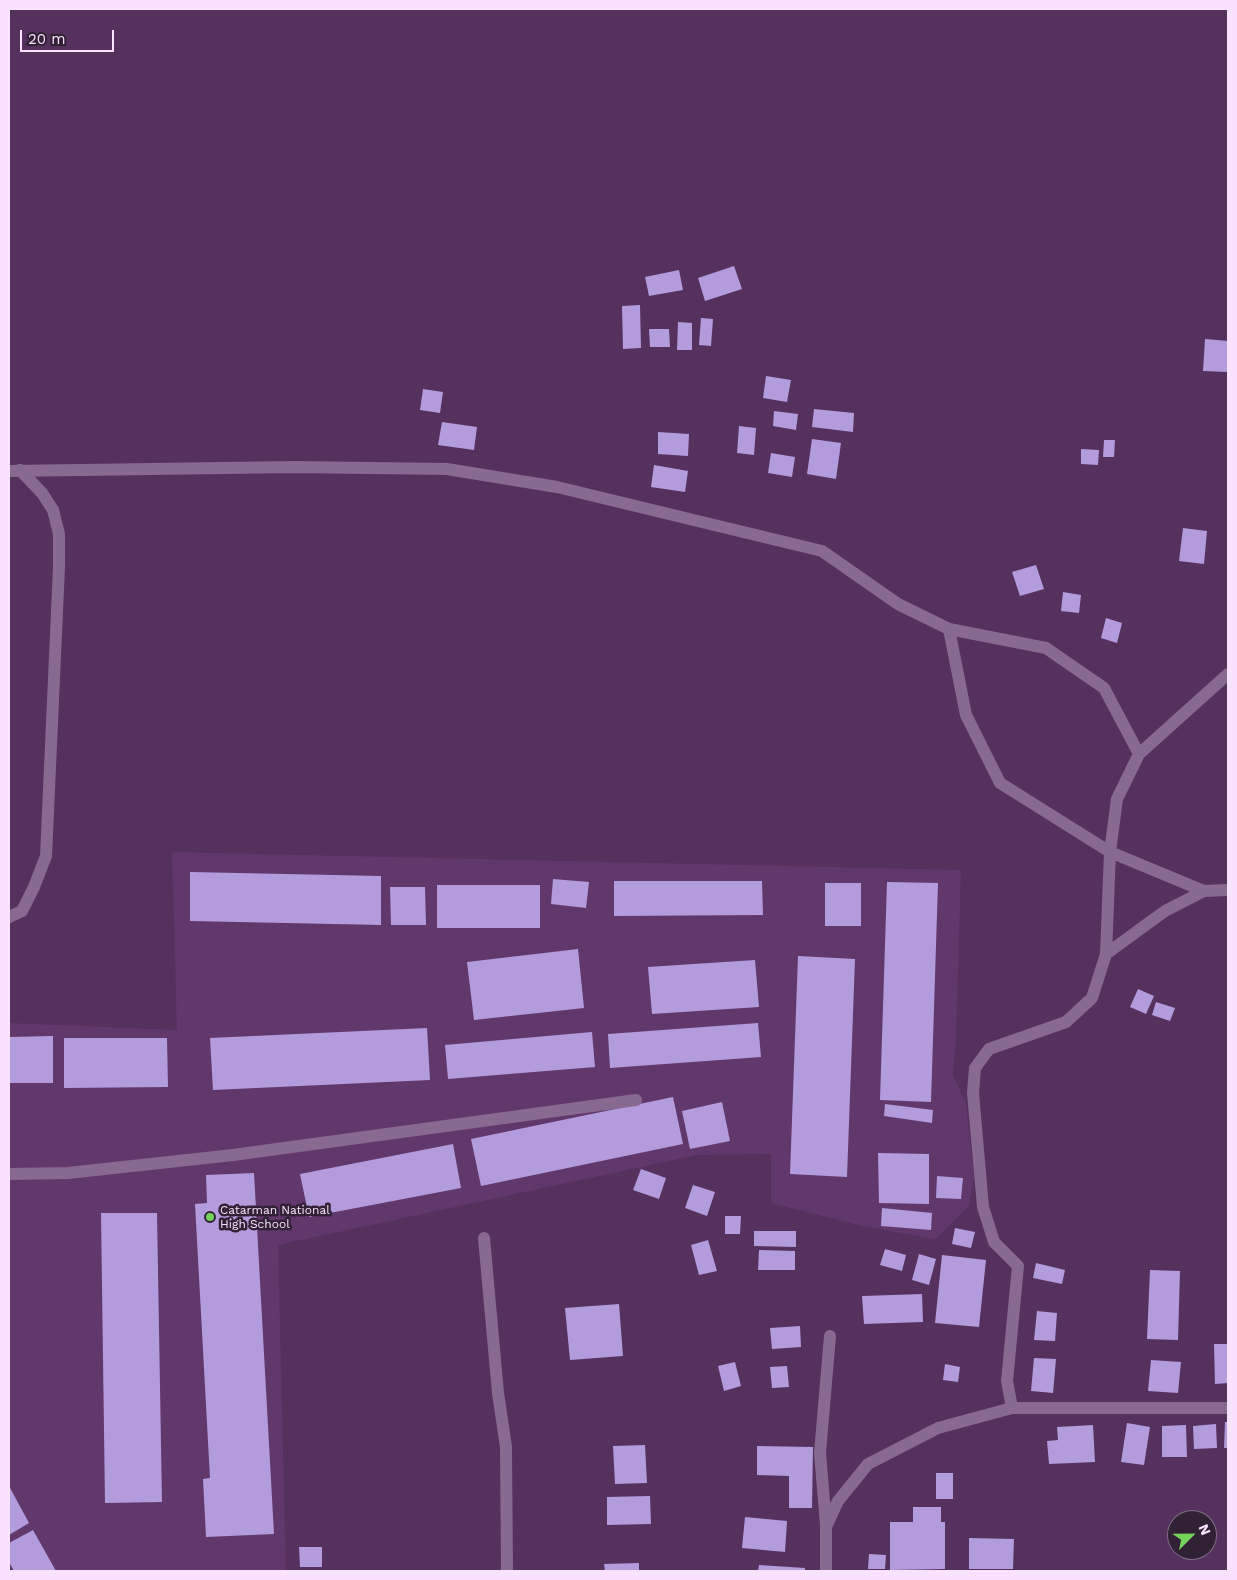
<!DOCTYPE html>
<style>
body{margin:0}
#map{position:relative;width:1237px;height:1580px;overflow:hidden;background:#55315e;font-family:"Work Sans",sans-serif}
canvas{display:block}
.frame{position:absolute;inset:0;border:10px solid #f8e2fe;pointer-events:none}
.north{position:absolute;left:1167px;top:1510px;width:50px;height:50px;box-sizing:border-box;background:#312135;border:1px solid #816e85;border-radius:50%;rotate:67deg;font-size:14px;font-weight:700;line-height:20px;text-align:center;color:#f8e2fe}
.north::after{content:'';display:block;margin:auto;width:18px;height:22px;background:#75d25a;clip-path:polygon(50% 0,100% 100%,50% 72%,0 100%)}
.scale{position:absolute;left:20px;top:30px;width:94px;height:22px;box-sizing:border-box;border:2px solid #f8e2fe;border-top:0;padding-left:6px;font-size:15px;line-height:18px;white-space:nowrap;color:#f8e2fe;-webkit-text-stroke:4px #312135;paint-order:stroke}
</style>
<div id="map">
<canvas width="1237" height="1580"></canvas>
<div class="frame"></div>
<div class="north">N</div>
<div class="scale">20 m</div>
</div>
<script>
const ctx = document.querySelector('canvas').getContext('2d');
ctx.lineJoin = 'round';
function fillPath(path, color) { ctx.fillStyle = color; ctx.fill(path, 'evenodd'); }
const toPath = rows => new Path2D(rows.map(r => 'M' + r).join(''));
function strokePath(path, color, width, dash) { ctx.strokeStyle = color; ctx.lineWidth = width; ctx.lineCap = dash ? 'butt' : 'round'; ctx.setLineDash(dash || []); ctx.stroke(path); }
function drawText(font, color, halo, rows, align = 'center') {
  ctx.font = font + ' "Work Sans",sans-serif'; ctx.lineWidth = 5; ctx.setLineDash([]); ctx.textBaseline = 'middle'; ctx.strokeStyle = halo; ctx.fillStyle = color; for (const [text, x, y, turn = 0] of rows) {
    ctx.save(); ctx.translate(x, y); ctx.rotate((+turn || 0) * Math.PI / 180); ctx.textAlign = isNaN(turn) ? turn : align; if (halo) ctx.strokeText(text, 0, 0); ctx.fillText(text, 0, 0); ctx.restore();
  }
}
fillPath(toPath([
 [172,852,961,870,956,1037,953,1075,966,1104,974,1176,969,1206,936,1239,867,1227,771,1203,771,1154,697,1155,278,1245,286,1571,9,1571,9,1023,177,1030]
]), '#61386b');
fillPath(toPath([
 [734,266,742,289,705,301,698,278],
 [679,270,683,290,649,296,645,277],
 [640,305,641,348,623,349,622,306],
 [701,318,713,319,711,346,699,345],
 [678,322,692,323,692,350,677,350],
 [649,329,669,329,670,347,650,347],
 [1205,339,1228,341,1228,372,1203,371],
 [766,376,791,380,787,402,763,398],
 [423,389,443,392,440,413,420,410],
 [814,409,854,413,853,432,812,427],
 [774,411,798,414,796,430,773,426],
 [442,422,477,427,474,450,438,445],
 [739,426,756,428,754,455,737,453],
 [658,432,689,434,688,456,658,454],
 [812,439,841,443,836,479,807,474],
 [1104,440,1115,440,1114,457,1103,457],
 [1081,449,1099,450,1098,465,1081,464],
 [771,453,795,457,792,477,768,473],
 [654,465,688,471,685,492,651,487],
 [1183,528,1207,531,1204,564,1179,561],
 [1036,565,1044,589,1020,596,1012,572],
 [1063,592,1081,595,1079,613,1061,611],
 [1106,618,1122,623,1117,643,1101,638],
 [190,872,381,876,381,925,190,921],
 [553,879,589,882,586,908,551,904],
 [614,881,762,881,763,915,614,916],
 [887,882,938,883,931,1102,880,1100],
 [825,883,861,883,861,926,825,926],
 [437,885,540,885,540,928,437,928],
 [390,887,425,887,426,925,391,925],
 [578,949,584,1008,474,1020,467,962],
 [798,956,855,959,847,1177,790,1174],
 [755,960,759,1007,652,1014,648,967],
 [1138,989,1154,996,1146,1014,1130,1007],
 [1156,1002,1175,1008,1170,1021,1152,1015],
 [758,1023,761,1057,610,1068,608,1034],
 [427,1028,430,1080,213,1090,210,1038],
 [592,1032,595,1067,448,1079,445,1045],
 [53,1036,53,1083,9,1083,9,1037],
 [64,1038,167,1038,168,1087,64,1088],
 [673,1097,683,1144,481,1186,471,1139],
 [722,1102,730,1141,690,1149,682,1111],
 [885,1104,933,1110,932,1123,884,1116],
 [453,1144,461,1188,309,1217,300,1174],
 [878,1153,929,1154,929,1204,879,1203],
 [641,1169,666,1178,659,1199,633,1190],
 [254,1173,274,1534,206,1537,203,1479,210,1478,195,1204,207,1203,206,1175],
 [937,1176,963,1178,961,1199,936,1198],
 [693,1185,715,1192,707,1216,685,1208],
 [882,1208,932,1213,931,1230,881,1226],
 [101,1213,157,1213,162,1502,105,1503],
 [725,1216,741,1216,740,1234,725,1234],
 [955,1228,975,1232,971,1248,952,1244],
 [754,1231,796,1231,796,1247,754,1246],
 [708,1240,717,1271,699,1275,691,1245],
 [885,1249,906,1255,902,1271,880,1265],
 [759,1250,795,1251,795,1270,758,1270],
 [919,1254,936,1259,929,1285,912,1280],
 [942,1255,986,1260,979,1327,935,1323],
 [1036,1263,1065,1270,1062,1284,1033,1278],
 [1150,1270,1180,1271,1178,1340,1147,1339],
 [922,1294,923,1322,864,1324,862,1296],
 [619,1304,623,1356,570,1360,565,1308],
 [1037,1311,1057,1313,1055,1341,1034,1340],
 [800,1326,801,1347,772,1349,770,1328],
 [1214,1344,1228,1344,1228,1383,1215,1384],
 [1034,1358,1056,1359,1053,1393,1031,1391],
 [1151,1360,1181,1362,1178,1393,1148,1391],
 [735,1362,741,1386,724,1391,718,1366],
 [945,1364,960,1367,958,1382,943,1380],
 [787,1366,789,1387,772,1388,770,1367],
 [1225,1422,1228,1422,1228,1448,1224,1448],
 [1127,1423,1150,1427,1144,1465,1121,1462],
 [1216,1424,1217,1448,1194,1449,1193,1426],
 [1093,1425,1095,1462,1049,1464,1047,1441,1058,1440,1057,1427],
 [1186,1425,1187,1457,1162,1457,1162,1426],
 [645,1445,647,1483,615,1484,613,1446],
 [757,1446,813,1447,812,1508,789,1508,789,1476,757,1475],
 [936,1473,953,1473,953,1499,936,1499],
 [9,1486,29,1523,9,1535],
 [650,1496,651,1524,607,1525,607,1497],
 [913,1507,941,1507,941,1522,945,1522,945,1569,890,1570,890,1522,913,1522],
 [745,1517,787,1521,785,1552,742,1548],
 [33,1530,56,1571,14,1571,9,1562,9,1543],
 [969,1538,1014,1539,1013,1569,969,1569],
 [299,1547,322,1547,322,1567,300,1567],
 [869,1554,886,1555,885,1569,868,1569],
 [639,1563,639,1571,605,1571,604,1564],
 [759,1565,805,1568,805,1571,758,1571]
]), '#b29cdd');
strokePath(toPath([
 [9,1174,68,1173,233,1155,636,1100]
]), '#886990', 12);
strokePath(toPath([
 [9,471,294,467,447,469,557,487,822,551,898,604,949,629,1046,648,1104,688,1139,754],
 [949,629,966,715,1000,783,1110,852,1204,891,1228,890],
 [9,917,22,911,34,887,46,856,59,567,59,534,53,510,42,493,20,470],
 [1106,954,1165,911,1204,891],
 [484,1238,498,1393,506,1447,507,1571],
 [1012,1408,1007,1381,1018,1266,994,1242,983,1207,973,1093,975,1068,989,1049,1066,1022,1092,998,1106,954,1110,852,1117,799,1139,754,1228,674],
 [826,1525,820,1453,830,1336],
 [826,1571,826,1527,838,1501,868,1464,938,1428,1012,1408,1228,1408]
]), '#886990', 12);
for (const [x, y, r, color] of [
 [210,1217,5,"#75d25a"]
]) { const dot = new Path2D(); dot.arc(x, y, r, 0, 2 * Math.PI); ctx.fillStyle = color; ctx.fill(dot); strokePath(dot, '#312135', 2); }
drawText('12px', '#f8e2fe', '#312135', [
 ["Catarman National",220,1210],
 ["High School",220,1224]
], 'left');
</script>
